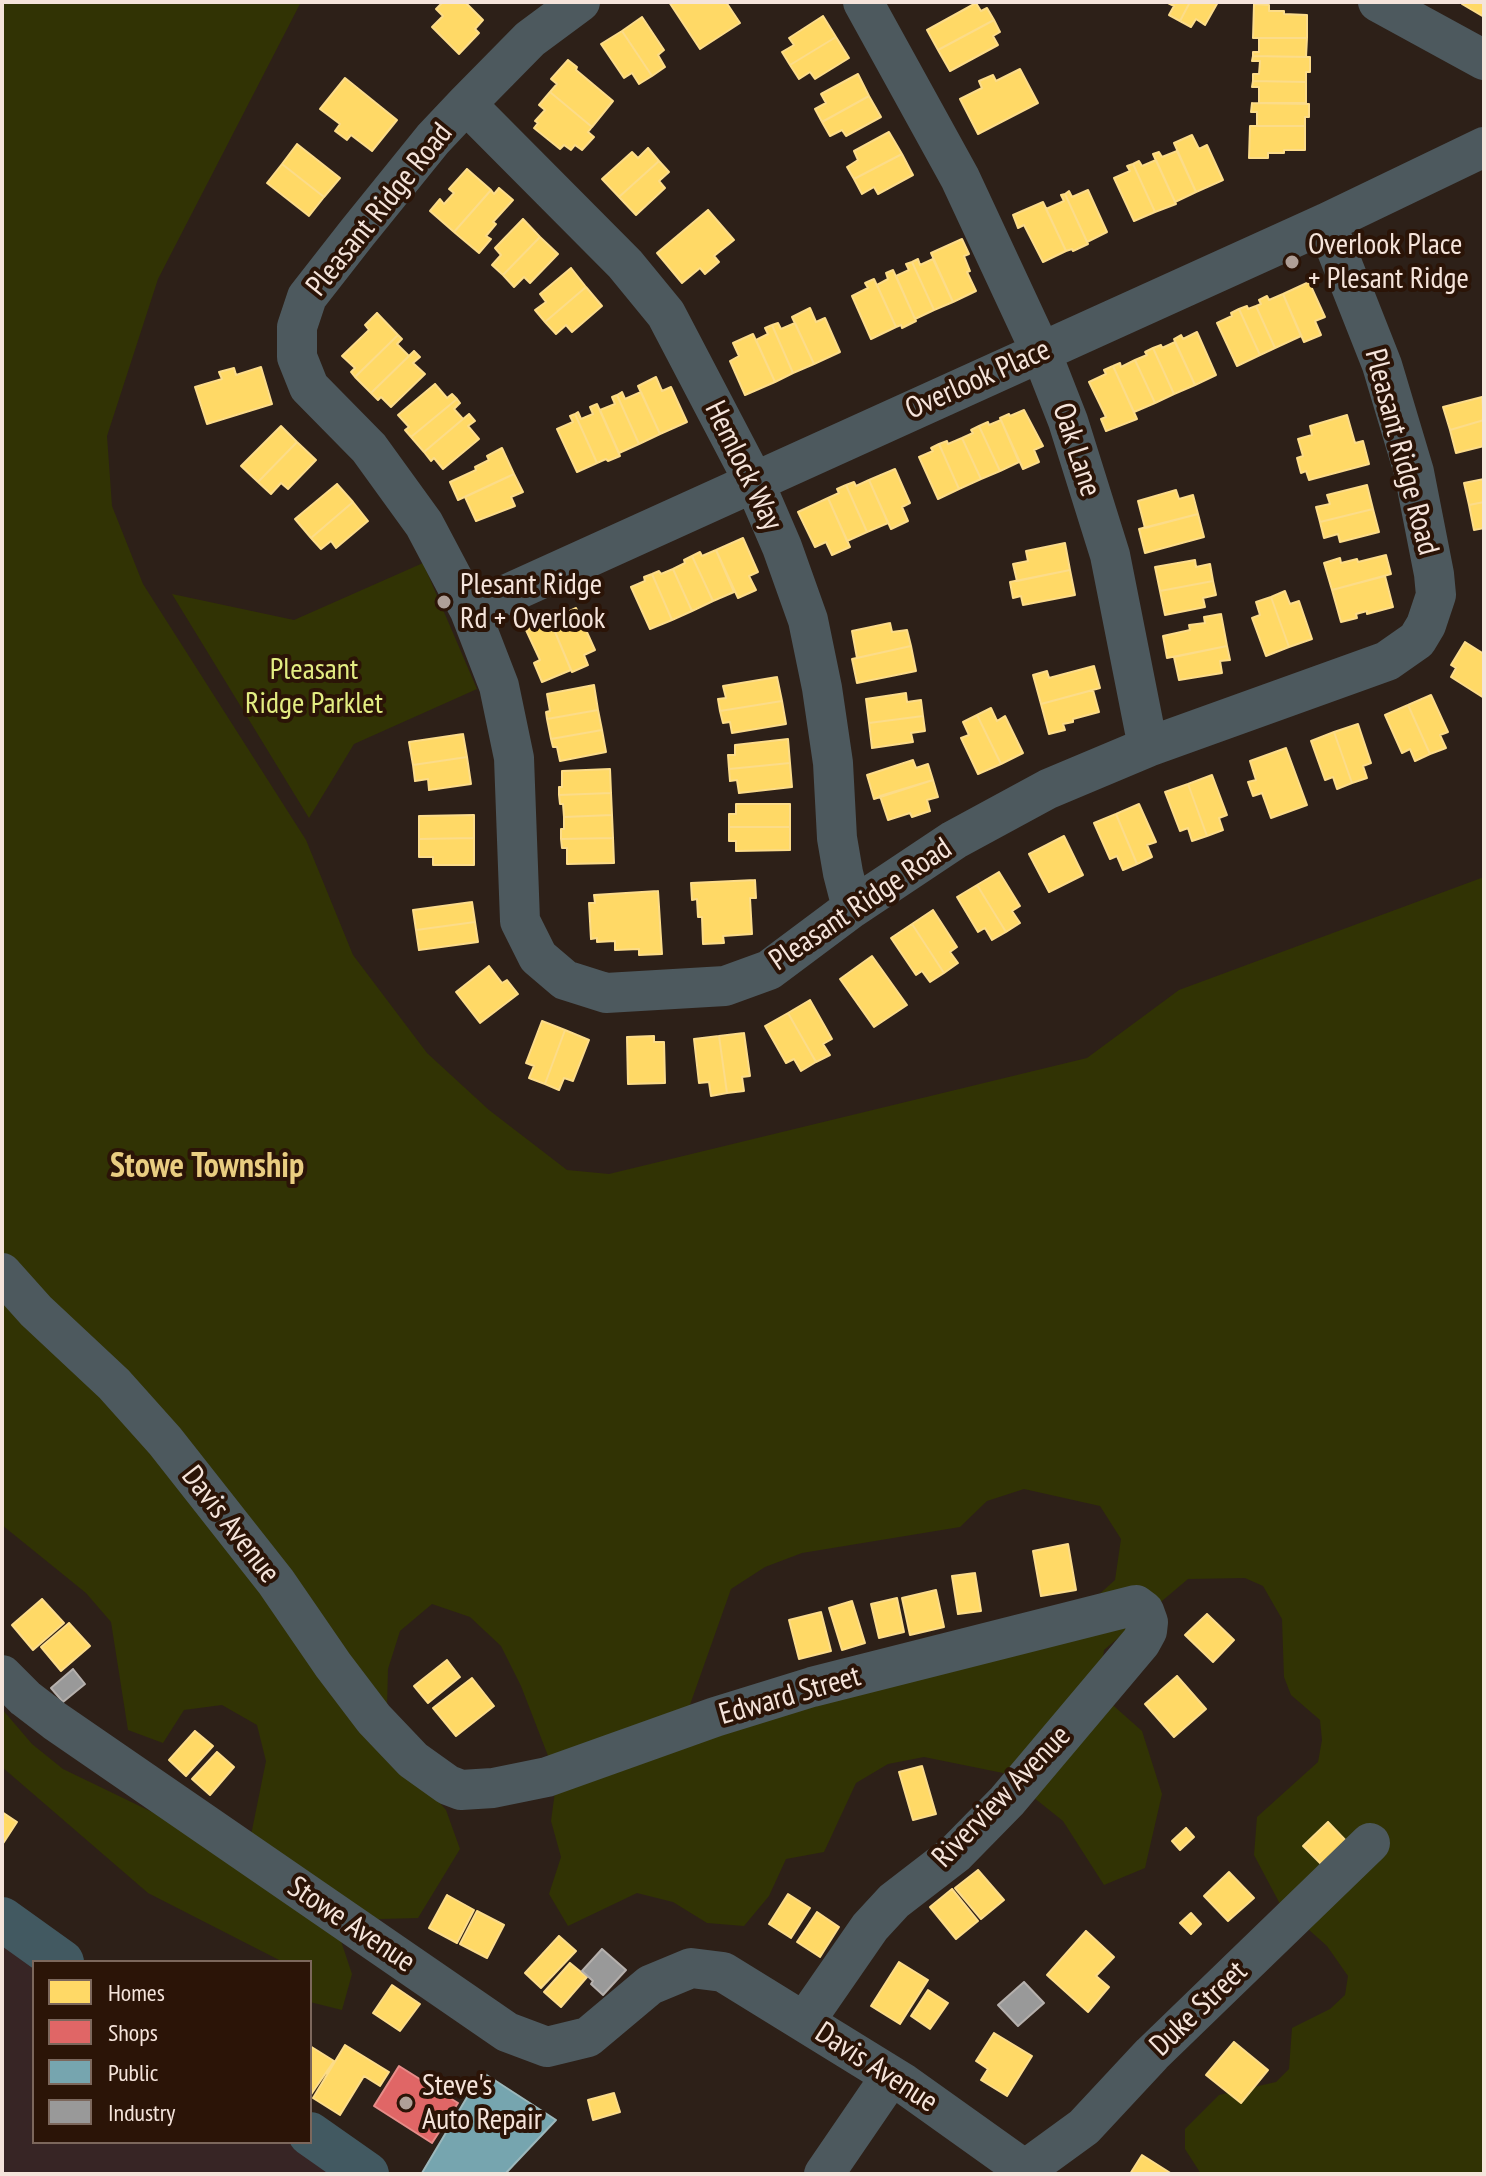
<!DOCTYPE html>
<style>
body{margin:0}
#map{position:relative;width:1486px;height:2176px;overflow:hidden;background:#2d2018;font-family:"PT Sans Narrow",sans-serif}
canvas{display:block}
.frame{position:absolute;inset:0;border:4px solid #f5e4db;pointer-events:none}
.legend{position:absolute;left:32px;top:1960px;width:280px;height:184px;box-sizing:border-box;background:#2b1407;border:2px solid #7c675c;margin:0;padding:10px 14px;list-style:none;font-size:24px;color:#f5e4db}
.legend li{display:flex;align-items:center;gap:16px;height:40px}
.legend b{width:40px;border:2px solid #7c675c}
</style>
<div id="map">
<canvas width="1486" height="2176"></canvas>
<div class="frame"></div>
<ul class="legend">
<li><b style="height:22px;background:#ffd966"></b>Homes</li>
<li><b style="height:22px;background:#e06666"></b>Shops</li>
<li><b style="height:22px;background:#76a5af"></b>Public</li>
<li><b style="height:22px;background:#999"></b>Industry</li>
</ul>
</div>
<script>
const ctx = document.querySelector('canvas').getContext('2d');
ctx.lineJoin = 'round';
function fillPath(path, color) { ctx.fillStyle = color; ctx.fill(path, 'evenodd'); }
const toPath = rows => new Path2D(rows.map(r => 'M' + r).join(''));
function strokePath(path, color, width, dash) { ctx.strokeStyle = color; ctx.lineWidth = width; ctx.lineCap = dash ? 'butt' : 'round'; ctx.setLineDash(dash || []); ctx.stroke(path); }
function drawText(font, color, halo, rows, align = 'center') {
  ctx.font = font + ' "PT Sans Narrow",sans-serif'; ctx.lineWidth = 8; ctx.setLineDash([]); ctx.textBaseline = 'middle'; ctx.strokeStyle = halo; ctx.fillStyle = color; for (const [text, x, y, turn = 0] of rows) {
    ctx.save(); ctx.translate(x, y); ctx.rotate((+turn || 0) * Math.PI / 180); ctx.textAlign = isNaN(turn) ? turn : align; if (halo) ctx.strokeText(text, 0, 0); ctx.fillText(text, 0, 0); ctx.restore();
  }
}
fillPath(toPath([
 [2,1919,34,1962,34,2142,310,2142,367,2174,2,2174]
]), '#372525');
fillPath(toPath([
 [2,2,301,2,158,279,107,436,112,506,143,584,306,840,353,955,427,1053,489,1110,567,1170,609,1174,1087,1058,1179,990,1484,877,1484,2174,1201,2174,1185,2149,1185,2129,1219,2095,1276,2082,1289,2069,1292,2028,1330,2009,1345,1995,1348,1976,1327,1946,1280,1904,1254,1855,1257,1817,1318,1762,1322,1740,1320,1720,1291,1695,1284,1677,1282,1619,1263,1586,1245,1578,1188,1579,1104,1650,1098,1692,1142,1731,1162,1794,1145,1868,1104,1885,1063,1821,1003,1773,924,1757,888,1764,856,1783,824,1852,786,1859,769,1896,744,1926,707,1923,673,1902,637,1893,568,1926,549,1894,561,1857,551,1821,556,1784,1095,1598,1115,1580,1121,1539,1100,1506,1024,1489,987,1501,960,1527,802,1553,765,1567,731,1589,686,1716,552,1766,521,1686,501,1646,470,1617,432,1604,400,1631,388,1669,387,1708,392,1748,446,1810,460,1849,418,1918,380,1919,341,1941,352,1974,342,2010,310,2002,310,1962,283,1962,148,1893,2,1767,2,1709,32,1744,63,1769,212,1841,250,1840,266,1761,257,1725,222,1705,184,1710,163,1743,128,1730,111,1622,86,1593,2,1525],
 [423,563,477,689,354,744,309,818,172,594,294,620]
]), '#313304');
const homes = toPath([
 [443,2,465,2,483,20,475,29,479,33,459,54,432,27,443,16,436,9,443,2],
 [669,2,726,2,740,23,700,49,669,2],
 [1166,2,1190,2,1180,21,1169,15,1174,6,1166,2],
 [1190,2,1218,2,1205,25,1196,19,1191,27,1180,21,1190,2],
 [1463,2,1484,2,1484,17,1462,4,1463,2],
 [976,3,981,11,987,8,994,20,938,50,927,30,976,3],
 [1254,4,1269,5,1269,11,1284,11,1284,14,1307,15,1307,38,1253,38,1254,4],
 [823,16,836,37,790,65,782,52,794,45,789,38,823,16],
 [642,17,664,50,658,55,665,67,652,76,622,31,642,17],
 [994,20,1000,32,993,36,998,45,950,71,938,50,994,20],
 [622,31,652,76,639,84,632,73,624,78,601,44,622,31],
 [836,37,849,58,815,79,810,72,799,79,790,65,836,37],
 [1259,38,1307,38,1306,57,1253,56,1253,52,1259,52,1259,38],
 [1253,56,1310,57,1310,72,1306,72,1306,82,1253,81,1253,74,1259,74,1260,61,1252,61,1253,56],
 [568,60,577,67,576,70,613,101,592,127,550,92,557,84,551,79,568,60],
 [1020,69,1038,103,978,134,960,99,982,88,979,81,993,75,996,81,1020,69],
 [858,74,869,96,822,122,815,109,826,103,821,94,858,74],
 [345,78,397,120,372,151,351,135,347,140,335,131,340,124,320,109,345,78],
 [1253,81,1306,82,1306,103,1259,103,1259,87,1252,87,1253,81],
 [550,92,592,127,588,132,594,137,582,150,575,145,571,150,564,145,560,149,534,128,538,123,535,121,545,110,539,105,550,92],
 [869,96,881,117,846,136,842,130,830,136,822,122,869,96],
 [1252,103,1309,104,1309,117,1305,117,1305,126,1257,126,1257,112,1251,112,1252,103],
 [1250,126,1305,126,1305,150,1284,150,1284,153,1268,153,1268,158,1249,158,1250,126],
 [889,132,902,154,854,179,847,167,858,160,854,151,889,132],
 [1192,135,1199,149,1207,145,1223,180,1196,192,1174,143,1192,135],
 [297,144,340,178,324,197,282,164,297,144],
 [648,148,659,161,619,197,602,179,632,152,638,158,648,148],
 [1177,151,1196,192,1175,202,1153,154,1159,152,1162,157,1177,151],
 [902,154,913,175,878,194,874,187,862,194,854,179,902,154],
 [1156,160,1176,204,1155,212,1133,164,1139,161,1142,166,1156,160],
 [659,161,669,172,659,181,665,188,636,215,619,197,659,161],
 [282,164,324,197,309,216,267,183,282,164],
 [1133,164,1155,212,1134,221,1114,178,1130,171,1127,166,1133,164],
 [467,169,491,190,454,232,430,211,440,199,444,204,454,193,449,189,467,169],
 [499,188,513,200,493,222,496,224,486,236,491,239,479,253,454,232,491,190,494,194,499,188],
 [1088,190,1107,232,1087,242,1065,194,1069,191,1072,197,1088,190],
 [1065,194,1088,244,1073,251,1072,249,1066,251,1046,209,1064,201,1061,195,1065,194],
 [1043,202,1066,251,1043,262,1024,225,1018,228,1013,215,1043,202],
 [708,210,734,240,714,256,719,262,705,274,700,268,682,283,657,253,708,210],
 [523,219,540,237,503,275,492,265,501,255,495,248,523,219],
 [540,237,558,254,530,283,524,277,514,287,503,275,540,237],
 [962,239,969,254,964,256,970,271,967,272,976,291,953,302,931,253,962,239],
 [918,259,920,265,933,259,953,302,934,310,912,262,918,259],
 [912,262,934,310,915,319,896,276,909,270,906,264,912,262],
 [571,268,586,287,545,322,535,310,546,302,540,294,571,268],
 [893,270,916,321,902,328,901,325,896,327,877,285,888,279,886,273,893,270],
 [874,279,896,327,871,339,852,296,868,288,865,283,874,279],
 [1309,282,1325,317,1315,321,1321,335,1304,342,1283,294,1309,282],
 [586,287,602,306,572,332,566,325,556,334,545,322,586,287],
 [1283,294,1301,336,1275,348,1256,306,1261,304,1259,300,1267,296,1269,300,1283,294],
 [1247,306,1248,309,1256,306,1275,348,1260,355,1239,309,1247,306],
 [810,308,816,322,825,318,840,352,814,364,792,317,810,308],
 [1239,309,1260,355,1237,366,1217,323,1232,316,1231,313,1239,309],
 [377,313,398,335,355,377,351,372,355,368,342,356,369,330,365,325,377,313],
 [778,323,781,329,795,323,814,364,793,373,772,325,778,323],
 [772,325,793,373,775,382,756,340,768,334,765,328,772,325],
 [1197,332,1216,375,1195,385,1174,339,1181,335,1183,339,1197,332],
 [753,334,775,382,745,395,730,361,739,356,733,343,753,334],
 [398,335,402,339,397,344,409,356,371,393,355,377,398,335],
 [1175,342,1195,385,1174,394,1153,348,1161,345,1162,348,1175,342],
 [1153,348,1174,394,1155,403,1135,360,1147,355,1145,352,1153,348],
 [414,351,420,357,413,363,425,374,391,407,381,397,378,400,371,393,414,351],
 [1135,360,1155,403,1134,412,1113,366,1120,363,1121,367,1135,360],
 [1113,366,1137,419,1106,431,1101,419,1106,417,1089,382,1106,374,1104,370,1113,366],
 [261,367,272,404,207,424,195,387,222,379,219,372,234,368,236,375,261,367],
 [656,377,662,391,671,387,687,422,660,434,638,386,656,377],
 [435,384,447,398,452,394,457,399,411,437,405,430,409,427,398,415,435,384],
 [622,392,625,399,641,392,660,434,639,444,617,395,622,392],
 [617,395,639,444,619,453,600,410,615,404,612,397,617,395],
 [1482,397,1484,420,1450,430,1443,407,1482,397],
 [457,399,460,403,454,409,463,419,424,452,411,437,457,399],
 [597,404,620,456,608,461,606,459,597,463,575,414,578,412,581,419,593,414,590,407,597,404],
 [1024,410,1043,446,1034,450,1039,462,1023,469,1000,418,1009,414,1010,416,1024,410],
 [469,414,475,421,468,426,479,439,443,469,434,458,431,461,424,452,469,414],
 [575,414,597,463,577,472,557,429,573,422,570,416,575,414],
 [1347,415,1355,443,1363,441,1369,464,1309,480,1306,471,1301,473,1297,458,1303,456,1298,439,1312,435,1310,426,1347,415],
 [1001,420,1019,462,1000,471,979,426,988,422,989,425,1001,420],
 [1484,420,1484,446,1456,453,1450,430,1484,420],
 [281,426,297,442,258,482,241,466,281,426],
 [979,426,1000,471,981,479,962,438,973,433,971,430,979,426],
 [962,438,981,479,959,489,939,444,947,441,948,444,962,438],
 [297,442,316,460,288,489,281,483,271,494,258,482,297,442],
 [939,444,959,489,938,499,919,457,933,451,931,448,939,444],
 [502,448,514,474,458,500,450,482,476,470,475,467,489,460,487,456,502,448],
 [895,469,910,503,902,507,908,521,891,529,869,480,895,469],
 [514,474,523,492,511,497,515,506,476,521,465,497,514,474],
 [1484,479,1484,502,1469,505,1464,483,1484,479],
 [869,480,888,523,867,532,846,485,854,482,856,486,869,480],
 [337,484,353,502,311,538,295,519,337,484],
 [846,485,867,532,847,541,828,498,839,493,837,489,846,485],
 [1367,485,1373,509,1320,522,1316,507,1330,504,1327,495,1367,485],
 [1176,490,1179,499,1193,495,1198,514,1145,528,1138,501,1176,490],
 [828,498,850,547,832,555,826,542,815,547,798,512,828,498],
 [353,502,368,521,336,548,331,541,321,549,311,538,353,502],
 [1484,502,1484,528,1474,530,1469,505,1484,502],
 [1373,509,1379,532,1340,542,1338,534,1324,538,1320,522,1373,509],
 [1198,514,1204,537,1145,553,1139,529,1198,514],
 [743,538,758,572,749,576,756,590,738,598,716,550,743,538],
 [1065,543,1070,570,1017,581,1013,564,1028,561,1026,551,1065,543],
 [716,550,734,592,713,601,692,556,700,552,702,556,716,550],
 [1386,555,1391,574,1332,590,1324,563,1340,558,1341,563,1357,559,1358,562,1386,555],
 [692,556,713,601,692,611,673,569,685,563,684,560,692,556],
 [1195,560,1196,567,1210,564,1213,581,1160,591,1155,567,1195,560],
 [673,569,692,611,672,620,652,574,659,571,661,574,673,569],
 [1070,570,1075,595,1023,605,1021,596,1013,598,1010,582,1070,570],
 [652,574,672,620,650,629,631,587,645,581,644,577,652,574],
 [1385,576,1393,607,1367,614,1367,611,1356,614,1357,618,1341,622,1332,590,1385,576],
 [1213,581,1216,595,1203,598,1205,607,1165,615,1160,591,1213,581],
 [1285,591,1290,604,1299,601,1312,639,1289,647,1271,597,1285,591],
 [1271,597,1289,647,1266,656,1252,618,1260,615,1256,602,1271,597],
 [576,608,595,650,584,655,588,665,572,672,550,620,576,608],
 [1221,614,1227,646,1167,658,1163,636,1190,630,1189,625,1205,623,1204,617,1221,614],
 [550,620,571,670,542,682,534,663,540,660,526,630,550,620],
 [890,623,892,632,907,630,911,646,857,658,852,631,890,623],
 [1465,642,1484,654,1484,698,1451,677,1456,668,1451,665,1465,642],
 [911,646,916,671,857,683,852,659,911,646],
 [1227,646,1230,660,1220,661,1222,673,1179,680,1174,657,1227,646],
 [1094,666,1100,688,1041,704,1033,675,1047,671,1049,678,1094,666],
 [777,677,782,701,720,711,718,699,726,698,723,686,777,677],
 [594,685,598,710,547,719,546,712,550,711,547,694,594,685],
 [1093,690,1099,712,1073,719,1073,722,1063,724,1065,730,1049,734,1041,704,1093,690],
 [906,693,907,702,921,700,923,716,869,723,866,699,906,693],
 [1431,695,1448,732,1440,735,1446,748,1430,754,1408,705,1431,695],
 [782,701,786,724,732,733,730,722,723,723,720,711,782,701],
 [1408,705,1430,754,1415,761,1410,749,1402,753,1385,715,1408,705],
 [991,708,997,721,1005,716,1023,753,1001,764,977,715,991,708],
 [598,710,602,730,551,739,547,719,598,710],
 [977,715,1001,764,978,774,961,738,969,735,963,722,977,715],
 [923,716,925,731,911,733,913,742,872,748,869,723,923,716],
 [1358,724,1371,763,1363,766,1367,778,1352,783,1334,732,1358,724],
 [602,730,606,752,560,761,557,747,553,747,551,739,602,730],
 [1334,732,1352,783,1337,789,1333,777,1325,780,1311,741,1334,732],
 [463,734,467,757,413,765,409,742,463,734],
 [788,739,790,763,729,769,728,755,735,755,735,745,788,739],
 [1286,748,1307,805,1271,818,1262,793,1253,796,1248,782,1256,780,1250,761,1286,748],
 [467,757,471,784,429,790,428,779,415,781,413,765,467,757],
 [913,760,916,768,928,764,933,780,874,799,867,775,913,760],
 [790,763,792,787,739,793,737,780,730,781,729,769,790,763],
 [610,769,611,793,559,795,559,787,562,787,562,771,610,769],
 [1212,775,1227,815,1219,818,1223,830,1207,836,1188,784,1212,775],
 [933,780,938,797,927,800,930,811,912,817,910,813,888,820,880,796,933,780],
 [1188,784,1207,836,1192,841,1188,828,1180,831,1165,792,1188,784],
 [611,793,612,815,564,817,563,804,560,804,559,795,611,793],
 [736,804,790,804,790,827,729,827,729,814,736,814,736,804],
 [1139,804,1156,842,1147,845,1152,857,1137,864,1116,814,1139,804],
 [1116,814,1137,864,1123,870,1117,856,1110,859,1094,823,1116,814],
 [474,815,474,838,419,839,419,816,474,815],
 [612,815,613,838,561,839,561,829,564,829,564,817,612,815],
 [729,827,790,827,790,850,736,851,736,841,729,841,729,827],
 [1064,836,1083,875,1049,892,1029,854,1064,836],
 [474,838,474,865,433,865,433,857,419,857,419,839,474,838],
 [613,838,614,863,567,864,567,848,562,848,561,839,613,838],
 [999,872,1020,906,1012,911,1020,923,1006,932,977,885,999,872],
 [755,880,756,898,750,898,752,934,723,936,724,943,703,944,702,917,698,917,697,899,692,900,691,883,755,880],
 [977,885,1006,932,992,940,985,928,978,932,957,897,977,885],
 [658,891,662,954,639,955,639,949,615,950,615,941,597,942,597,938,591,939,589,903,595,903,594,895,658,891],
 [472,902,475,922,416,930,413,910,472,902],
 [933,910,957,947,950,952,958,963,944,973,912,924,933,910],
 [475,922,478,942,419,950,416,930,475,922],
 [912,924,944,973,930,982,922,971,916,975,891,938,912,924],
 [872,956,907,1005,874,1027,840,979,872,956],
 [489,966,502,983,507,980,518,994,480,1023,456,992,489,966],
 [810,1000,832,1039,823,1044,830,1055,816,1062,788,1013,810,1000],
 [788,1013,816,1062,801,1071,794,1059,786,1063,765,1026,788,1013],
 [542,1021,565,1030,545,1084,529,1078,534,1066,526,1063,542,1021],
 [565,1030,589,1040,573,1081,564,1078,559,1090,545,1084,565,1030],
 [744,1033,750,1076,742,1077,744,1091,727,1093,719,1036,744,1033],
 [654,1036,654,1042,664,1042,665,1083,628,1084,627,1037,654,1036],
 [719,1036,727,1093,711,1096,709,1082,699,1083,694,1039,719,1036],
 [1068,1544,1076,1590,1041,1596,1033,1551,1068,1544],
 [975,1573,981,1611,958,1614,952,1576,975,1573],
 [936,1590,944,1627,910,1635,902,1598,936,1590],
 [897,1598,904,1632,879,1638,871,1604,897,1598],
 [42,1599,64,1623,33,1650,12,1625,42,1599],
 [852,1601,865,1643,842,1650,829,1608,852,1601],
 [821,1612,831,1651,799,1659,789,1620,821,1612],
 [1207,1614,1234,1640,1213,1662,1185,1635,1207,1614],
 [69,1623,90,1646,61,1671,41,1647,69,1623],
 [447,1660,460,1677,428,1703,414,1686,447,1660],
 [1177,1676,1206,1709,1174,1737,1145,1704,1177,1676],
 [472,1678,494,1706,456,1736,433,1708,472,1678],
 [195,1731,213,1746,186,1776,169,1760,195,1731],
 [217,1752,234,1767,210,1795,192,1779,217,1752],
 [922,1766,936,1814,913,1820,899,1772,922,1766],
 [2,1812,17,1822,2,1845,2,1812],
 [1328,1822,1350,1845,1325,1868,1303,1846,1328,1822],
 [1186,1828,1194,1837,1180,1850,1172,1841,1186,1828],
 [978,1870,1004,1900,981,1919,955,1888,978,1870],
 [1229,1872,1254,1898,1228,1921,1204,1896,1229,1872],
 [952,1889,978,1921,956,1939,930,1907,952,1889],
 [788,1894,810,1908,791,1938,769,1924,788,1894],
 [447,1895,474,1910,457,1943,429,1928,447,1895],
 [477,1911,504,1925,487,1958,460,1944,477,1911],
 [817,1912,839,1927,820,1957,797,1942,817,1912],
 [1191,1913,1201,1924,1191,1934,1180,1923,1191,1913],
 [1086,1931,1114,1957,1096,1976,1109,1987,1088,2012,1047,1975,1086,1931],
 [559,1936,576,1951,541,1988,525,1973,559,1936],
 [899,1962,928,1980,900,2024,871,2006,899,1962],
 [570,1963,587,1977,561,2007,544,1992,570,1963],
 [392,1985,420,2004,400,2031,373,2013,392,1985],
 [928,1990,948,2003,930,2029,911,2016,928,1990],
 [994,2033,1032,2056,1007,2096,981,2080,988,2069,976,2061,994,2033],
 [1234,2042,1268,2070,1241,2103,1206,2075,1234,2042],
 [345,2045,389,2072,380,2086,364,2076,340,2115,313,2098,345,2045],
 [310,2046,334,2061,310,2096,310,2046],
 [614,2093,620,2112,593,2120,588,2100,614,2093],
 [1142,2155,1172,2174,1130,2174,1142,2155]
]);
fillPath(homes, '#ffd966');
strokePath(homes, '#fcdc89', 2);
const shops = toPath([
 [399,2066,458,2103,432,2143,374,2106,399,2066]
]);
fillPath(shops, '#e06666');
strokePath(shops, '#e68c89', 2);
const public = toPath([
 [482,2072,556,2120,505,2174,424,2174,422,2173,482,2072]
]);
fillPath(public, '#76a5af');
strokePath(public, '#9cb8bc', 2);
const industry = toPath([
 [73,1669,85,1684,63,1702,51,1688,73,1669],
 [602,1949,626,1970,603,1995,591,1984,593,1981,582,1971,602,1949],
 [1024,1982,1044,2003,1018,2026,998,2005,1024,1982]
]);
fillPath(industry, '#999');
strokePath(industry, '#b5b0ad', 2);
strokePath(toPath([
 [580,2,530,39,466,104,433,139,357,233,307,297,297,327,297,357,309,387,369,448,424,524,470,611,499,686,514,758,520,921,538,957,565,980,606,993,725,986,769,970,852,908,954,840,1048,789,1148,747,1387,661,1417,640,1426,625,1436,595,1434,574,1414,472,1382,365,1326,223],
 [863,2,960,178,1041,352,1068,421,1110,555,1148,747],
 [1378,2,1484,60],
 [466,104,625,264,666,314,754,482,782,547,808,620,822,688,833,763,837,838,843,873,852,908],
 [470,611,1326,223,1484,147],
 [2,1273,36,1311,114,1384,165,1441,276,1582,333,1665,374,1719,413,1760,448,1785,461,1790,493,1788,547,1777,715,1717,812,1687,1136,1605,1144,1611,1148,1622,1147,1631,1141,1642,1007,1801,955,1854,894,1901,870,1927,805,2021],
 [2,1675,25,1698,55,1721,507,2032,547,2047,588,2037,650,1985,691,1968,723,1972,903,2083,1025,2170],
 [1025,2170,1084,2127,1152,2054,1370,1843],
 [824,2174,891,2076]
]), '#4d595e', 40);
strokePath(toPath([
 [2,1919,62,1962],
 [310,2134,367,2174]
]), '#425961', 44);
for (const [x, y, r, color] of [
 [1292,262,8,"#af9f97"],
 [444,602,8,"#af9f97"],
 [406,2103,8,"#af9f97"]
]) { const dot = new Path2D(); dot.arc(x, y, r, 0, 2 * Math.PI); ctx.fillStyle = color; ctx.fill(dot); strokePath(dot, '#2b1407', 3); }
drawText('30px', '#f5e4db', '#2b1407', [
 ["Pleasant Ridge Road",380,210,-51],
 ["Overlook Place",978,380,-24],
 ["Oak Lane",1076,450,72],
 ["Pleasant Ridge Road",1401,452,75],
 ["Hemlock Way",743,466,64],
 ["Pleasant Ridge Road",861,905,-34],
 ["Davis Avenue",230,1525,52],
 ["Edward Street",790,1696,-16],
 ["Riverview Avenue",1002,1797,-46],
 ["Stowe Avenue",351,1925,34],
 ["Duke Street",1199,2009,-44],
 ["Davis Avenue",876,2068,33]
]);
drawText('30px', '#f5e4db', '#2b1407', [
 ["Overlook Place",1308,245],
 ["+ Plesant Ridge",1308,279],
 ["Plesant Ridge",460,585],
 ["Rd + Overlook",460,619],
 ["Steve's",422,2086],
 ["Auto Repair",422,2120]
], 'left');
drawText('30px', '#e3ed82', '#2b1407', [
 ["Pleasant",314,670],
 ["Ridge Parklet",314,704]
]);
drawText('bold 34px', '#e9cd81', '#2b1407', [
 ["Stowe Township",207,1167]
]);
</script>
